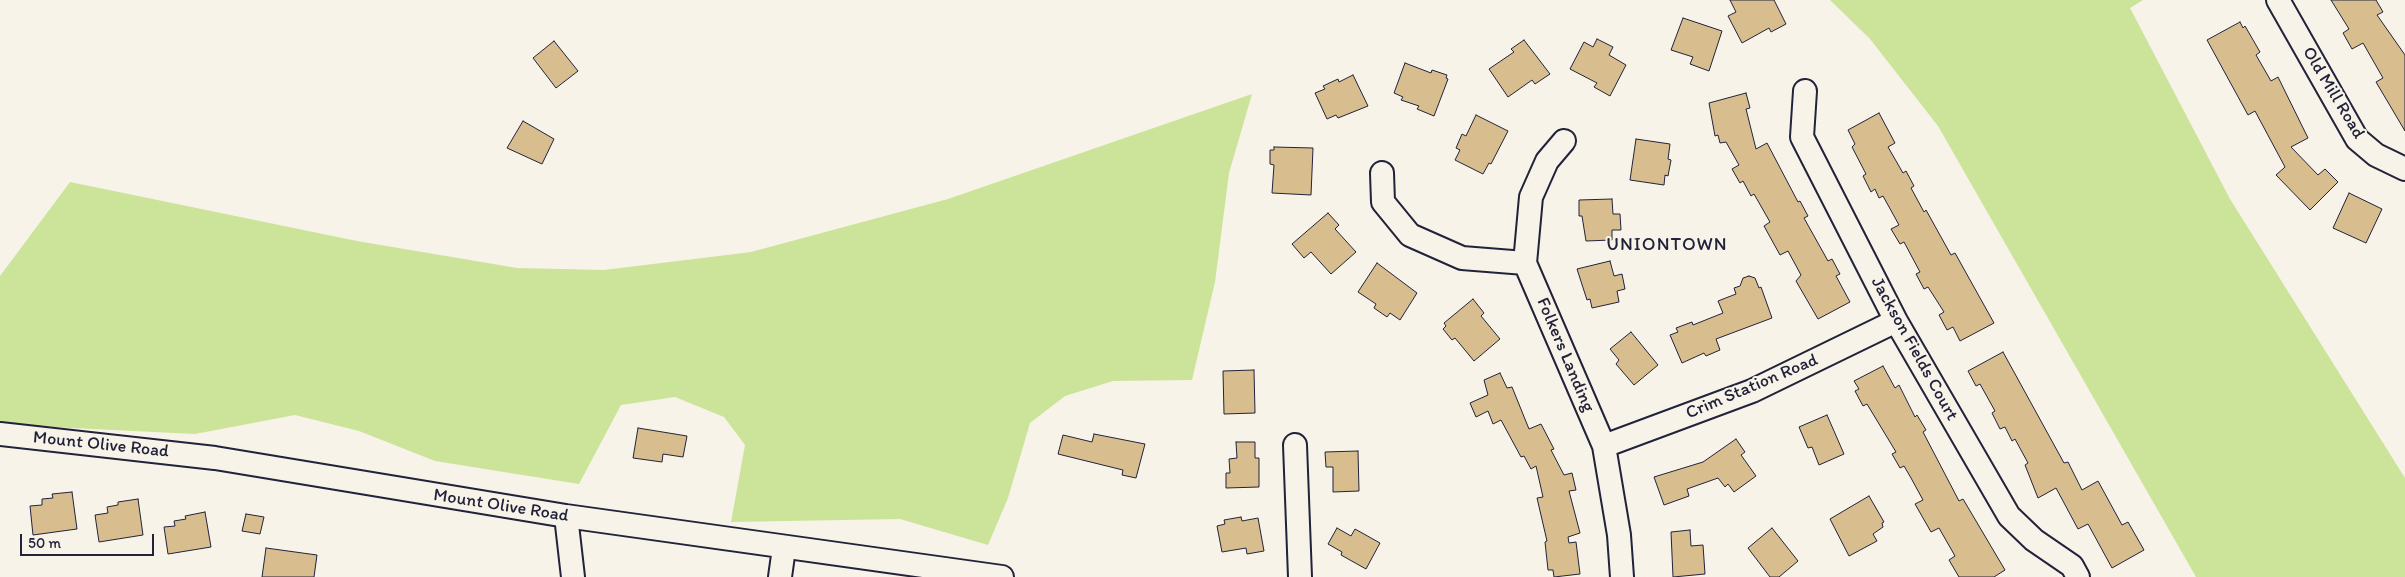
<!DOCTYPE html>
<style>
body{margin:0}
#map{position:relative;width:2405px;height:577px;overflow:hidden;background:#f7f3e8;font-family:Itim,sans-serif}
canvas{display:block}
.scale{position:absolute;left:20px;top:534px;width:134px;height:22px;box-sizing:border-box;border:2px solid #22223b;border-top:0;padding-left:6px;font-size:15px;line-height:18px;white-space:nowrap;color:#22223b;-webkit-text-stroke:4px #f7f3e8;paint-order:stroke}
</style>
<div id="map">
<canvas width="2405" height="577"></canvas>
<div class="scale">50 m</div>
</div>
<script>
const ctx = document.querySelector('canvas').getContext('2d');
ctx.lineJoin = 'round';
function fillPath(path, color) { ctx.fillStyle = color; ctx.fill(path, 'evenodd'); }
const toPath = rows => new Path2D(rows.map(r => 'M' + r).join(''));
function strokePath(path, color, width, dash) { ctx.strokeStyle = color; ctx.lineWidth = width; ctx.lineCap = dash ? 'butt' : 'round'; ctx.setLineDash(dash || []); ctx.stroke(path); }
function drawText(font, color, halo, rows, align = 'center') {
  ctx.font = font + ' Itim,sans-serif'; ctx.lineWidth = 4; ctx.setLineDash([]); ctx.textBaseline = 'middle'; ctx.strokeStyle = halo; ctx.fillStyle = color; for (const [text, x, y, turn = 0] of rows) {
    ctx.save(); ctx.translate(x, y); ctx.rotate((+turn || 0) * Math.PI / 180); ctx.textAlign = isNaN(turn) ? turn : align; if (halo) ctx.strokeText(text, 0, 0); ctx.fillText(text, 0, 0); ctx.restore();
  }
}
fillPath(toPath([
 [1830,0,2143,0,2130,8,2230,199,2405,478,2405,577,2196,577,1938,126,1870,39],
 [1252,94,1229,173,1215,282,1192,380,1113,381,1065,396,1030,423,1008,498,988,545,900,519,731,522,745,445,724,417,675,397,621,405,579,484,435,461,359,431,295,415,195,434,31,426,0,421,0,276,70,182,357,241,517,268,604,270,751,252,948,199]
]), '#cbe49a');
const building = toPath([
 [1730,0,1774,0,1786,24,1771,32,1769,28,1742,43,1728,16,1736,12,1730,0],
 [2331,0,2376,0,2383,12,2377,15,2405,55,2405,131,2376,82,2383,78,2363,43,2352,49,2343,33,2349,29,2331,0],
 [1683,18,1722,31,1709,71,1690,64,1693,57,1671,50,1683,18],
 [2240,22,2243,28,2245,26,2260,52,2256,55,2271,81,2278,77,2308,138,2291,147,2318,175,2325,169,2338,182,2310,210,2276,175,2285,167,2255,111,2248,115,2207,40,2240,22],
 [1597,39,1613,47,1609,55,1626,65,1610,96,1594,87,1597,83,1570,69,1584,42,1593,47,1597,39],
 [1524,40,1550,74,1535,84,1532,80,1508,97,1489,69,1514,52,1511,49,1524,40],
 [554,41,578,71,556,88,533,58,554,41],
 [1405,63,1431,73,1432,70,1447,75,1446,78,1448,79,1434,116,1417,109,1419,106,1401,100,1403,97,1394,93,1405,63],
 [1353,75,1368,106,1338,118,1336,115,1327,119,1315,93,1325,89,1323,86,1338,79,1339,82,1353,75],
 [1746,93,1750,108,1746,109,1756,149,1767,143,1798,202,1800,201,1808,216,1804,218,1828,261,1832,259,1840,274,1836,276,1850,302,1818,319,1796,281,1801,275,1788,251,1780,255,1764,226,1770,222,1754,194,1751,196,1743,181,1740,183,1732,169,1739,165,1726,142,1720,143,1718,135,1715,136,1709,103,1746,93],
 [1879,113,1895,143,1888,147,1903,173,1906,171,1914,186,1911,188,1924,212,1926,210,1951,255,1955,253,1994,323,1960,341,1953,327,1947,330,1939,315,1944,312,1928,287,1924,289,1916,274,1920,272,1904,242,1900,244,1891,229,1899,225,1883,196,1879,198,1875,189,1871,192,1863,176,1866,174,1852,147,1855,144,1848,130,1879,113],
 [1476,115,1508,131,1491,164,1489,163,1483,174,1455,160,1460,150,1456,148,1462,134,1466,136,1476,115],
 [523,121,554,139,542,164,507,148,523,121],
 [1636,139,1670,144,1668,159,1671,160,1668,176,1665,175,1664,185,1630,180,1636,139],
 [1274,147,1313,148,1311,195,1272,193,1274,165,1270,164,1270,150,1274,150,1274,147],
 [2349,193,2382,209,2366,243,2333,228,2349,193],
 [1612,199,1613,214,1620,214,1621,230,1612,230,1612,240,1586,241,1582,216,1579,216,1579,200,1612,199],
 [1328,213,1339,225,1335,229,1356,252,1331,274,1311,252,1304,258,1292,244,1328,213],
 [1610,261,1614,276,1622,274,1625,289,1617,291,1619,302,1592,308,1590,299,1587,300,1577,269,1610,261],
 [1377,263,1417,293,1400,320,1390,313,1387,317,1374,308,1376,304,1358,292,1377,263],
 [1749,276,1755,278,1759,288,1761,287,1772,318,1716,339,1720,350,1706,356,1704,353,1682,363,1670,335,1678,332,1676,328,1692,322,1693,325,1723,313,1718,301,1736,294,1734,288,1740,286,1743,278,1749,276],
 [1473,299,1484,313,1481,316,1500,339,1474,361,1455,338,1452,340,1443,329,1446,326,1444,323,1473,299],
 [1631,332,1658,365,1634,385,1616,364,1619,360,1610,349,1631,332],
 [2003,352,2064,463,2068,462,2082,490,2098,481,2122,525,2128,522,2144,550,2112,568,2088,524,2078,529,2056,488,2038,498,2025,465,2028,463,2015,439,2012,441,2005,427,2000,429,1992,413,1995,411,1980,384,1976,386,1968,371,2003,352],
 [1883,366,1895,388,1899,385,1915,417,1917,415,1926,430,1923,432,1959,501,1963,499,2005,570,1994,577,1959,577,1949,560,1955,556,1939,528,1931,532,1915,504,1923,500,1911,478,1904,466,1900,468,1892,454,1896,452,1867,404,1863,406,1855,391,1859,389,1854,381,1883,366],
 [1254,370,1255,413,1224,414,1223,371,1254,370],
 [1500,373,1507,388,1512,387,1529,429,1541,424,1554,449,1551,450,1564,475,1572,473,1576,490,1569,491,1580,533,1568,537,1569,543,1576,542,1580,574,1554,577,1553,570,1548,570,1545,542,1547,541,1537,498,1543,497,1536,466,1531,469,1524,456,1521,457,1501,420,1493,424,1488,411,1476,417,1470,403,1488,395,1484,380,1500,373],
 [1827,415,1844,454,1819,465,1812,447,1808,448,1799,427,1827,415],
 [638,428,687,436,683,457,663,454,662,462,633,458,638,428],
 [1094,434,1145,444,1136,478,1122,475,1123,470,1058,454,1063,435,1092,442,1094,434],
 [1736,439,1745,452,1741,455,1756,476,1734,492,1728,484,1725,487,1718,478,1687,489,1689,496,1664,505,1654,477,1703,462,1736,439],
 [1236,442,1255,442,1255,458,1259,458,1259,487,1226,488,1226,473,1230,473,1229,459,1237,458,1236,442],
 [1358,451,1359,491,1333,492,1333,467,1326,467,1325,452,1358,451],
 [72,492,77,529,33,535,30,506,42,505,42,499,53,498,52,494,72,492],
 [1869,496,1884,522,1882,523,1883,527,1873,534,1877,541,1849,556,1830,519,1869,496],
 [138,499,143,535,99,542,95,515,108,513,107,507,118,505,118,502,138,499],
 [205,512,211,547,168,554,164,527,175,526,174,521,186,519,185,516,205,512],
 [246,514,264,517,260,534,242,531,246,514],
 [1241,517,1242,521,1258,518,1264,551,1247,554,1246,548,1222,552,1217,526,1225,524,1224,520,1241,517],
 [1337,528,1351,536,1355,529,1380,543,1366,569,1341,555,1342,552,1328,544,1337,528],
 [1772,528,1798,561,1779,577,1770,577,1748,548,1772,528],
 [1690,530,1691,546,1703,545,1705,574,1673,577,1671,532,1690,530],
 [266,548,317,555,314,577,262,577,266,548]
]);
fillPath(building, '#d8be8e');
strokePath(building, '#22223b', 1);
const minor = toPath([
 [2278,0,2357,139,2376,155,2405,169],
 [1805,91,1802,137,1896,321,2009,516,2034,540,2072,566,2078,577],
 [1564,141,1547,161,1531,197,1525,263,1604,446,1619,535,1622,577],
 [1382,173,1383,202,1410,235,1462,258,1525,263],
 [0,434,215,458,566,516,1002,577],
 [1295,445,1300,577],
 [1604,446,1752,391,1896,321],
 [566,516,573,577],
 [780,577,784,548]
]);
strokePath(minor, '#22223b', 26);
strokePath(minor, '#f7f3e8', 22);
drawText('18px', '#22223b', '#f7f3e8', [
 ["Old Mill Road",2333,93,59],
 ["Jackson Fields Court",1914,349,61],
 ["Folkers Landing",1565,355,67],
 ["Crim Station Road",1752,387,-23],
 ["Mount Olive Road",101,445,6],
 ["Mount Olive Road",501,506,9]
]);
ctx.letterSpacing = '1px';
drawText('19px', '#22223b', '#f7f3e8', [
 ["UNIONTOWN",1667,245]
]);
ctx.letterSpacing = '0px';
</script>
